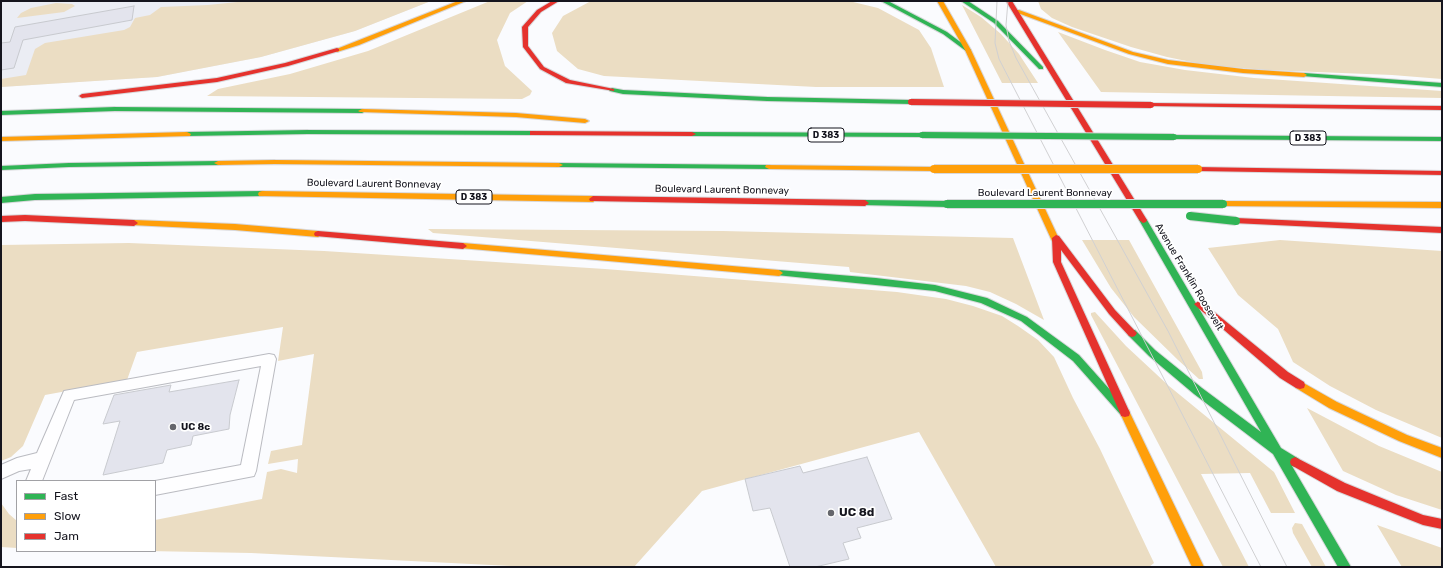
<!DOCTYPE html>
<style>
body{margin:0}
#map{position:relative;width:1443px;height:568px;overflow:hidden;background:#fafbfe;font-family:Rubik,sans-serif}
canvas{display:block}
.frame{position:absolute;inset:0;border:2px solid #15151e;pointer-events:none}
.legend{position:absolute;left:16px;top:480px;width:140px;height:72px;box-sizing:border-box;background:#fff;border:1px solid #a1a1a5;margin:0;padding:5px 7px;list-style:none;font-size:12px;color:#15151e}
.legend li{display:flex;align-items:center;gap:8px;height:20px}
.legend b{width:20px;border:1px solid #a1a1a5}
</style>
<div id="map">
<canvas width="1443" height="568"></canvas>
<div class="frame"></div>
<ul class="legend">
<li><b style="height:5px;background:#30b455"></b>Fast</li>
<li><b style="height:5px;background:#ff9f0a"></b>Slow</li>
<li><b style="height:5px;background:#e5322d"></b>Jam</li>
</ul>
</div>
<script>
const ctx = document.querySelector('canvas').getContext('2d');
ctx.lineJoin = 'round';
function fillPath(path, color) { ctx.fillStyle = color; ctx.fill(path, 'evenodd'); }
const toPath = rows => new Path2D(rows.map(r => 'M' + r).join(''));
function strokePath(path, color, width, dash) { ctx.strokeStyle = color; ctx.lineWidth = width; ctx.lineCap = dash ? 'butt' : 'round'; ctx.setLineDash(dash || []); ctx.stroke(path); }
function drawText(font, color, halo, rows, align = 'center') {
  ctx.font = font + ' Rubik,sans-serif'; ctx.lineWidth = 3.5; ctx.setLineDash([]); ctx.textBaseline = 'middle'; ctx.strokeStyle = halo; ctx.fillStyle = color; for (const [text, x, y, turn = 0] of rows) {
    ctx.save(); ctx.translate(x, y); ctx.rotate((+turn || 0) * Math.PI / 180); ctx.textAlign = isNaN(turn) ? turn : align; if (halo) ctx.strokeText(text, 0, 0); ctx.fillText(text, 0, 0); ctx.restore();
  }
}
fillPath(toPath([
 [1,1,431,1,355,31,261,57,157,77,1,87]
]), '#ebedf4');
fillPath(toPath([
 [247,1,431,1,355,31,261,57,157,77,1,87,1,79,26,75,35,49,45,43,124,30,130,27,135,18,150,15,161,7,208,5],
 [490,1,528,1,510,13,497,40,505,66,532,91,530,95,522,99,207,96,218,89,290,74,368,51],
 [591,1,849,1,878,8,919,30,931,48,944,87,816,87,604,76,578,69,557,51,552,33,563,16],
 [1038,1,1442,1,1442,79,1392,75,1266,70,1206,65,1167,57,1131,47,1072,27,1052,18,1041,9],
 [56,3,72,4,75,6,64,12,17,18,21,13,31,8],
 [962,5,981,17,1001,34,1019,54,1038,83,1002,83],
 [1058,32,1105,50,1140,62,1185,70,1254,78,1442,91,1442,98,1101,92],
 [428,229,723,231,1013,238,1044,320,1016,304,990,292,966,286,850,272,849,267,433,233],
 [1082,240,1129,240,1202,372,1203,379,1199,379,1178,360,1134,317,1111,288],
 [1280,240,1442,251,1442,438,1376,410,1330,386,1293,362,1278,329,1238,295,1208,248],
 [129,243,324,251,605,269,897,292,946,299,973,306,1002,316,1018,326,1038,340,1054,357,1073,398,1100,449,1154,563,1149,567,996,567,919,432,702,491,634,567,531,567,251,553,147,551,155,551,155,520,262,499,267,472,281,469,297,473,298,459,268,464,271,451,302,445,314,354,278,361,283,327,137,352,127,380,45,395,23,446,11,457,1,461,1,245],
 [1095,312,1126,346,1169,386,1274,472,1295,513,1271,513,1250,473,1201,474,1249,567,1223,567,1091,315,1091,313],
 [1307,408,1379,446,1442,472,1442,510,1396,495,1343,471],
 [1,503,9,514,17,521,17,548,1,547],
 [1295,523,1302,524,1326,567,1312,567,1293,533,1292,528],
 [1377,525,1442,548,1442,567,1402,567]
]), '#ebddc3');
const building = toPath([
 [134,6,132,20,23,40,14,68,1,70,1,43,10,42,15,27,134,6],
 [239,380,230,415,229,429,193,436,191,445,167,450,163,463,103,475,120,421,103,424,114,395,171,385,169,392,239,380],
 [867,457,892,519,857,528,861,538,843,543,849,559,815,567,790,567,770,508,753,511,745,479,800,466,803,473,867,457]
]);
fillPath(building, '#e3e4ed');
strokePath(building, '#c8cacf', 1);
const lane = toPath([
 [269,354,274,355,276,359,256,471,254,476,155,495,155,481,241,465,261,366,74,400,42,481,26,481,31,469,19,471,1,479,1,465,17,458,37,453,64,391,269,354]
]);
const fast = toPath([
 [881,1,888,1,947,32,971,50,966,51,943,34,881,1],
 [961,1,968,1,998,21,1043,67,1043,69,1039,69,994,23,961,1],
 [1304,73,1442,83,1442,87,1302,76,1301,75,1304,73],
 [612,88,623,90,767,97,911,100,914,102,911,104,767,101,623,94,610,91,609,90,612,88],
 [115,107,362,109,366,111,362,113,115,111,1,115,1,111,115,107],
 [308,130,533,131,537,133,533,135,308,134,187,136,183,134,187,132,308,130],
 [689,132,922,133,926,135,922,137,692,136,688,134,689,132],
 [1171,135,1442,137,1442,141,1174,139,1171,139,1171,135],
 [218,161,221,161,221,165,69,167,1,170,1,166,69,163,218,161],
 [556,163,769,165,773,167,769,169,559,167,556,167,556,163],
 [262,191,265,192,266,194,265,196,35,200,1,203,1,197,35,194,262,191],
 [865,200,947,201,951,204,947,207,862,205,861,203,862,201,865,200],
 [1143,217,1147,220,1281,448,1299,459,1300,462,1299,465,1295,467,1292,466,1351,567,1338,567,1273,454,1194,394,1149,356,1129,336,1127,333,1129,330,1135,330,1155,350,1202,388,1261,432,1139,220,1143,217],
 [779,270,876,278,935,285,987,298,1027,317,1079,355,1129,411,1128,414,1124,415,1120,414,1073,361,1021,321,981,303,935,291,776,275,775,273,776,271,779,270]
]);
const slow = toPath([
 [458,1,466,1,359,45,337,52,334,50,458,1],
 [937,1,943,1,971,50,1060,241,1059,243,1056,244,1052,241,965,50,937,1],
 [1015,10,1019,10,1133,52,1168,60,1243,69,1304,73,1307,75,1304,77,1243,73,1168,64,1129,54,1015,12,1015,10],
 [362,109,516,113,585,119,589,121,585,123,516,117,360,112,358,111,362,109],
 [187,132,191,134,190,136,1,141,1,137,187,132],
 [275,160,559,163,563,165,559,167,275,164,218,165,214,163,218,161,275,160],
 [766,165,934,167,938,169,934,171,769,169,765,167,766,165],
 [262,191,593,196,597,199,593,202,259,196,258,194,259,192,262,191],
 [1223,201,1442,202,1442,208,1220,206,1219,204,1220,202,1223,201],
 [134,220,235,224,318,231,322,234,318,237,235,230,131,225,130,223,131,221,134,220],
 [463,243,779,270,783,273,779,276,460,248,459,246,460,244,463,243],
 [1300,381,1337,402,1407,435,1442,448,1442,458,1399,441,1329,408,1296,388,1295,385,1296,382,1300,381],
 [1125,409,1129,410,1130,413,1204,567,1192,567,1120,413,1121,410,1125,409]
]);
const jam = toPath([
 [552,1,559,1,541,12,528,27,528,46,544,67,570,80,614,89,614,91,566,83,540,69,523,47,522,27,537,10,552,1],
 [1006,1,1012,1,1147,220,1146,222,1143,223,1139,220,1006,1],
 [337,48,339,49,339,51,288,66,217,82,82,98,79,96,82,94,217,78,285,63,337,48],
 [1151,103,1442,106,1442,110,1149,106,1149,104,1151,103],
 [530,131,692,132,696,134,692,136,533,135,530,135,530,131],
 [1195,167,1442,171,1442,175,1198,171,1195,171,1194,169,1195,167],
 [593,196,865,200,869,203,865,206,590,201,589,199,593,196],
 [25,215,134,220,138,223,134,226,25,221,1,222,1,216,25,215],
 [1236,218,1442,227,1442,233,1233,223,1232,221,1236,218],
 [318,231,463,243,467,246,463,249,315,236,314,234,315,232,318,231],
 [1056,235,1059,236,1115,310,1137,333,1135,336,1132,337,1129,336,1109,314,1061,250,1061,262,1130,413,1129,416,1125,417,1121,416,1120,413,1053,262,1052,238,1056,235],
 [1199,301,1202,302,1288,372,1304,382,1305,385,1304,388,1300,389,1296,388,1280,378,1196,306,1194,304,1199,301],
 [1295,457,1345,483,1423,515,1442,519,1442,529,1423,525,1337,491,1291,465,1290,462,1291,459,1295,457]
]);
strokePath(lane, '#babbc1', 2);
strokePath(fast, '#d8d8db', 2);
strokePath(slow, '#d8d8db', 2);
strokePath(jam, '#d8d8db', 2);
fillPath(lane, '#fefeff');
fillPath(fast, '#30b455');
fillPath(slow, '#ff9f0a');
fillPath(jam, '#e5322d');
strokePath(toPath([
 [997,1,995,43,999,59,1261,567],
 [1008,1,1006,25,1009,41,1016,58,1168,331,1287,567]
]), '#d0d0d2', 1);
const fastBridgeFar1 = toPath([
 [922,135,1174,137]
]);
const fastBridge = toPath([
 [947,204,1223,204],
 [1190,216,1236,221]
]);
const slowBridge = toPath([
 [934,169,1198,169]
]);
const jamBridge = toPath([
 [911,102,1151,105]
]);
strokePath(fastBridgeFar1, '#d8d8db', 8, []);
strokePath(fastBridge, '#d8d8db', 10, []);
strokePath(slowBridge, '#d8d8db', 10, []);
strokePath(jamBridge, '#d8d8db', 8, []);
strokePath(fastBridgeFar1, '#30b455', 6);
strokePath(fastBridge, '#30b455', 8);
strokePath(slowBridge, '#ff9f0a', 8);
strokePath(jamBridge, '#e5322d', 6);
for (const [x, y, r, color] of [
 [173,427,4,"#65666c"],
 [831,513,4,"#65666c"]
]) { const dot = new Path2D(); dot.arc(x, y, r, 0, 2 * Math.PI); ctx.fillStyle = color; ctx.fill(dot); strokePath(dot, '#fff', 1.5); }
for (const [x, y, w] of [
 [826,135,36],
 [1308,138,36],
 [474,197,36]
]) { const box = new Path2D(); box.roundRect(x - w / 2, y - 7, w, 14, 3); ctx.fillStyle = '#fff'; ctx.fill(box); strokePath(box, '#15151e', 1); }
drawText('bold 9px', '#15151e', null, [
 ["D 383",826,135],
 ["D 383",1308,138],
 ["D 383",474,197]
]);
drawText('10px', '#15151e', '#fff', [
 ["Boulevard Laurent Bonnevay",374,184,1],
 ["Boulevard Laurent Bonnevay",722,190,1],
 ["Boulevard Laurent Bonnevay",1045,193],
 ["Avenue Franklin Roosevelt",1189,277,59]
]);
drawText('bold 10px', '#15151e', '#fff', [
 ["UC 8c",181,427]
], 'left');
drawText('bold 12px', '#15151e', '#fff', [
 ["UC 8d",839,513]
], 'left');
</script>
